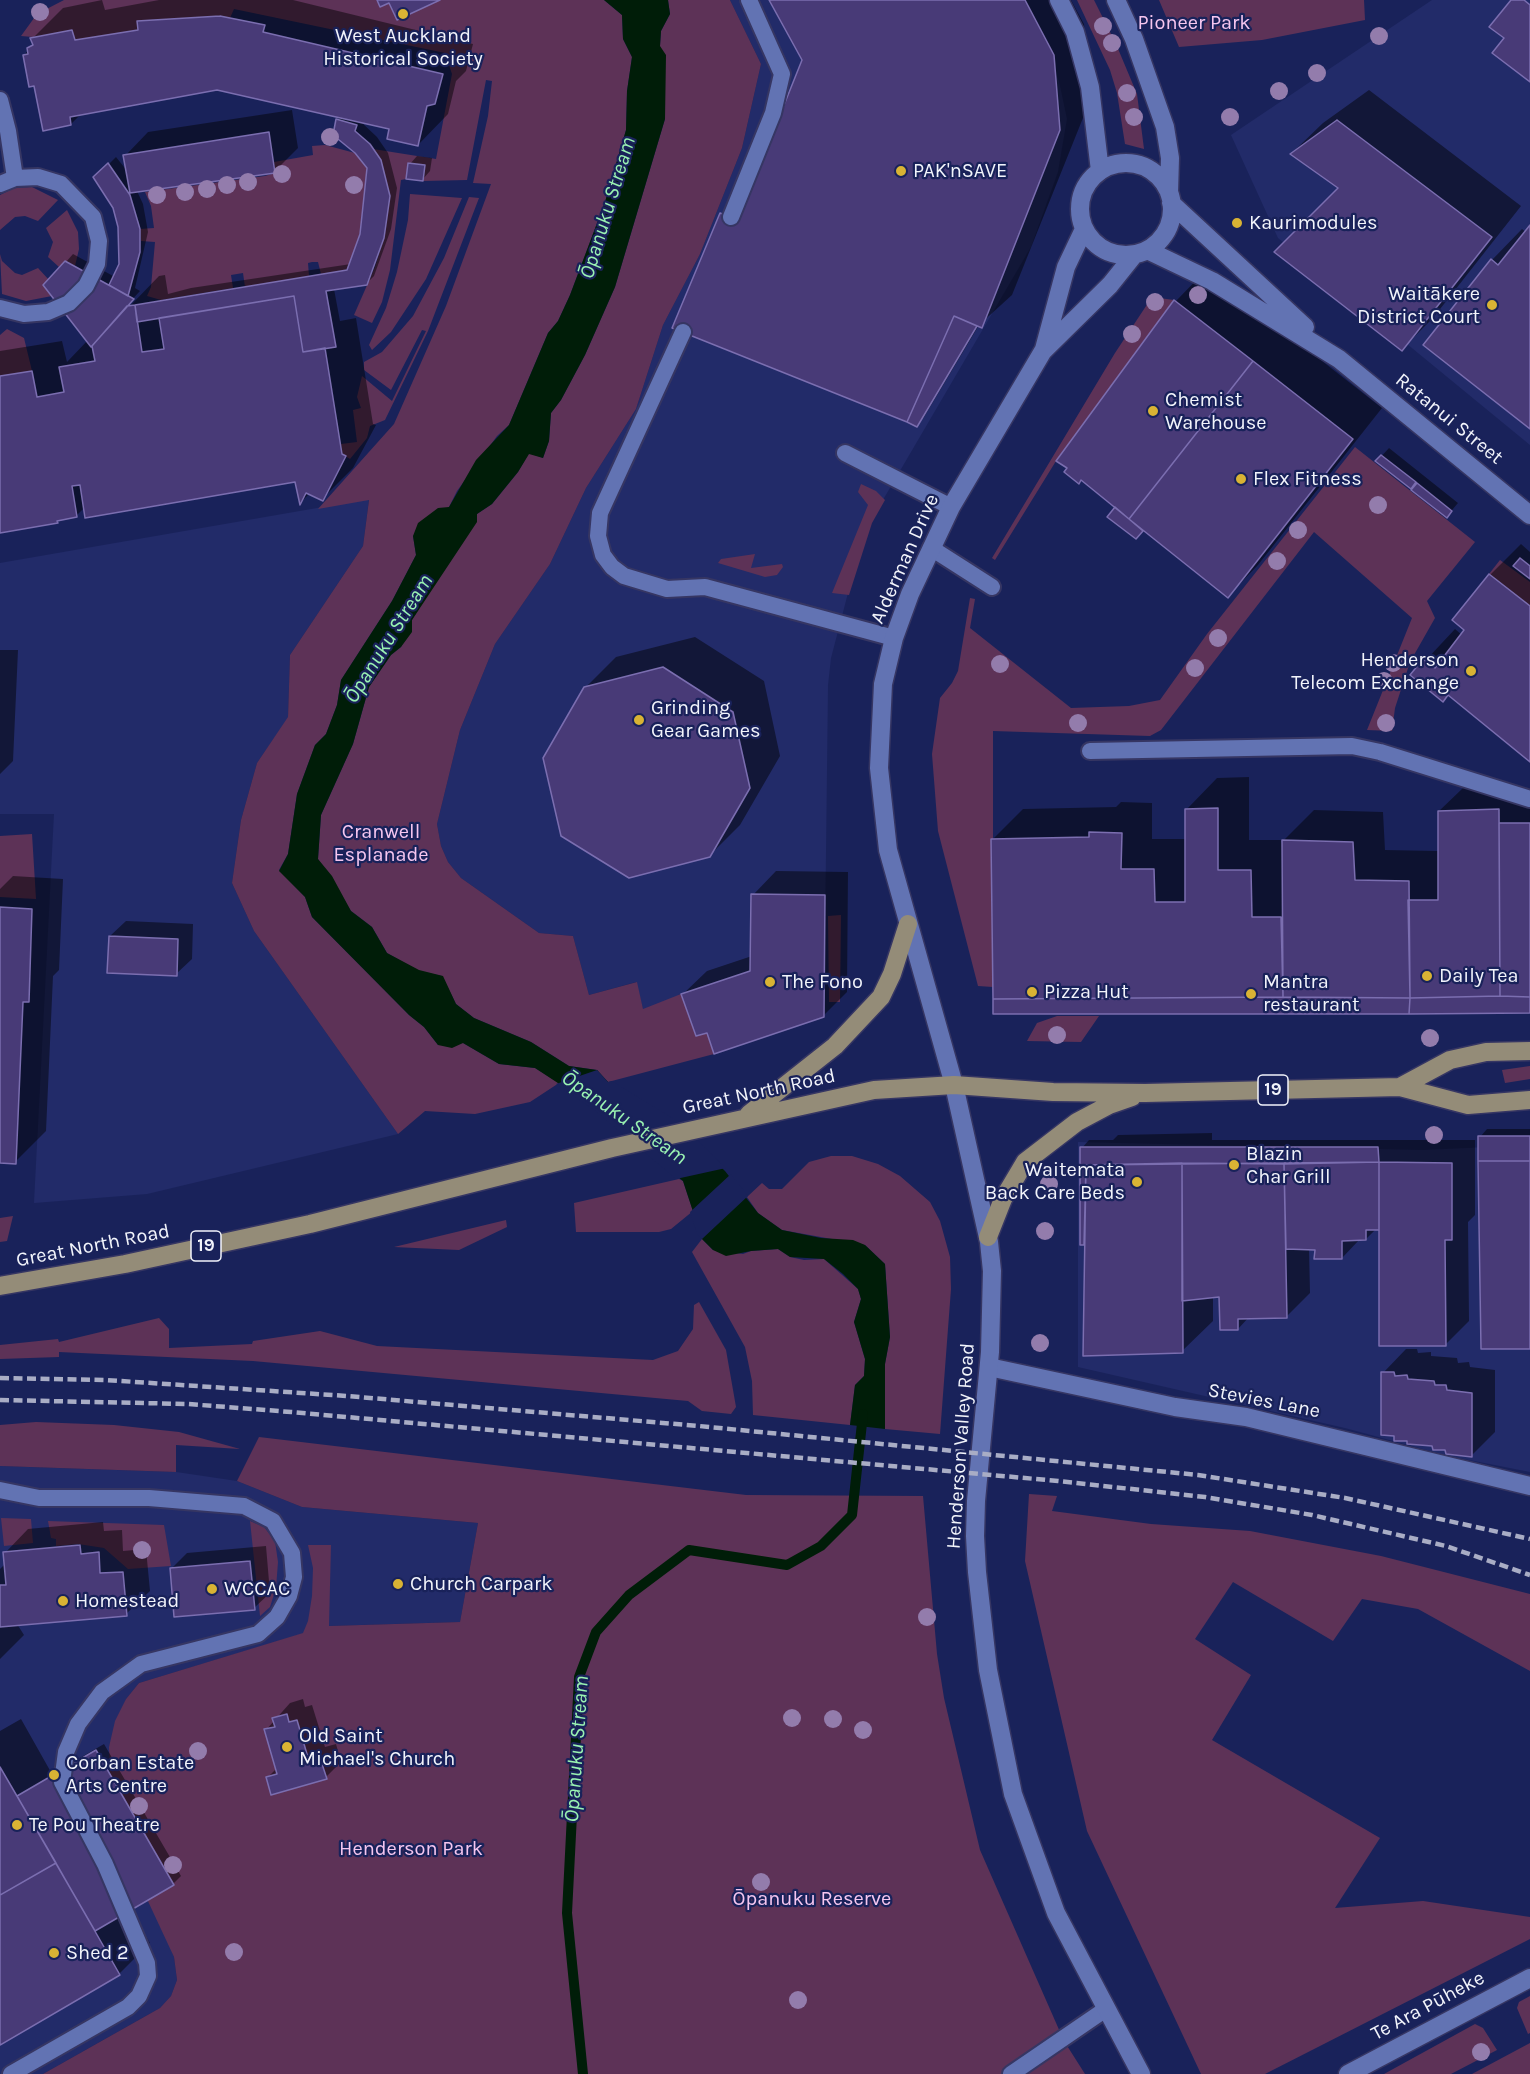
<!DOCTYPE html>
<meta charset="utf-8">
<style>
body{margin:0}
canvas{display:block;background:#19225a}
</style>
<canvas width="1530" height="2074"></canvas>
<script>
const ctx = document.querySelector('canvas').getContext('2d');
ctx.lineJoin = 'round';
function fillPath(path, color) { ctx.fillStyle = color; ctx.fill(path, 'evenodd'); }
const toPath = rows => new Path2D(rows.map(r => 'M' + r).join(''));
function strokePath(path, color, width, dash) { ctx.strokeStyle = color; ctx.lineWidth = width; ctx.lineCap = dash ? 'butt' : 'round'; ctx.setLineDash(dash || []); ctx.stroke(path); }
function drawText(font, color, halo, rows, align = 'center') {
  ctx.font = font + ' Karla,sans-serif'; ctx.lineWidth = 4.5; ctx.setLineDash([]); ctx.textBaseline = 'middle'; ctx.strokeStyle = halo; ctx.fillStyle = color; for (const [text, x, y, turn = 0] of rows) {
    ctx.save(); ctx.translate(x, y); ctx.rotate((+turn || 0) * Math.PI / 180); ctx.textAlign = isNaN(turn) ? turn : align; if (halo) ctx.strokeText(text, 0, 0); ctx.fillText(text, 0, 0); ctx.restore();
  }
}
fillPath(toPath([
 [730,0,1020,0,1059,81,1067,119,1058,172,1031,247,870,522,854,570,831,658,828,685,824,1017,714,1054,707,1033,696,1036,643,1009,636,982,589,995,573,936,539,933,461,878,448,862,441,846,437,824,460,730,495,644,550,564,586,488,636,409,663,325,700,254,742,148,761,64],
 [1432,0,1530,0,1530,445,1278,238,1231,135],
 [369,499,363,546,290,655,288,718,257,763,241,820,232,883,254,931,398,1134,147,1194,34,1203,54,814,0,814,0,563],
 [1078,1142,1423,1150,1530,1145,1530,1472,1449,1456,1345,1428,1078,1367],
 [0,1466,176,1472,237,1481,302,1507,478,1523,460,1622,328,1626,139,1683,126,1699,109,1747,109,1790,174,1957,177,1980,171,1996,160,2008,43,2074,0,2074]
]), '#222b69');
fillPath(toPath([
 [64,0,604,0,622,15,623,39,632,57,627,91,626,130,605,202,570,295,558,321,548,333,509,425,497,436,457,491,449,507,413,536,416,555,392,601,341,680,337,705,326,734,315,745,297,794,288,854,279,870,305,897,312,917,409,1015,424,1027,438,1045,463,1043,499,1064,535,1068,559,1083,530,1102,475,1114,425,1111,398,1134,254,931,232,883,241,820,257,763,288,717,290,655,363,546,369,500,318,509,394,424,446,306,491,184,473,183,488,116,492,81,486,80,467,180,423,181,425,165,408,163,406,179,401,180,390,270,382,302,372,323,354,315,375,267,384,238,390,196,381,161,373,149,436,159,452,74,445,53,234,9,230,18,220,16,137,21,138,30,75,40,71,30,33,37,21,36,37,14],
 [668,0,730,0,761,64,742,148,700,254,663,325,636,409,586,488,550,564,495,644,460,730,437,824,441,846,448,862,461,878,539,933,573,936,589,995,637,982,643,1009,681,994,696,1036,707,1033,714,1054,608,1082,597,1070,569,1066,531,1042,474,1018,456,1004,442,976,419,971,387,953,372,927,351,911,318,859,321,815,353,744,369,687,391,655,401,647,412,620,477,514,492,504,518,472,529,453,543,458,549,441,551,413,561,400,585,355,615,287,665,119,660,46,661,31,670,14],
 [1077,0,1094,0,1116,44,1137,94,1144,149,1125,144,1117,93,1110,70],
 [1159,0,1364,0,1365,20,1262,40,1179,47],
 [325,145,355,153,367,168,360,234,347,270,321,274,318,262,312,262,308,263,309,276,245,287,243,273,231,275,233,288,161,300,147,296,151,287,155,242,141,241,140,229,154,228,151,206,145,192,265,176,275,173,274,162,313,155,312,146],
 [32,187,58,200,38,221,25,216,15,217,0,230,0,195,14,188],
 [410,194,462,198,426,279,391,332,372,350,369,345,386,308,397,272,408,220],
 [469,197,479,198,428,331,385,420,370,426,367,438,350,459,342,454,341,444,357,442,353,410,361,408,357,397,362,376,392,401,426,331,422,330,391,390,364,370,364,362,382,352,413,316,444,258],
 [67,210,78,232,79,249,75,266,65,261,59,267,48,257,53,242,46,228],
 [0,254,2,261,15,273,22,275,38,268,49,280,52,296,26,301,2,294],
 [1152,297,1174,300,1056,461,995,560,992,558,1115,353],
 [7,329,24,338,32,371,0,376,0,335],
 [1355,447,1475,542,1427,601,1435,618,1410,662,1395,708,1392,731,1367,730,1412,618,1314,532,1161,730,1150,736,993,731,993,987,978,986,938,831,932,754,940,698,952,683,958,671,970,598,975,599,970,628,1071,708,1129,706,1160,700,1207,634],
 [861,484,876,491,885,500,872,523,849,595,832,593,868,505,858,492],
 [755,554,751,568,782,564,783,567,777,575,765,577,718,563,721,559],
 [1500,560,1530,582,1530,606,1489,574],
 [32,834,36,899,0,897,0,836],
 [841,915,840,1002,829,1002,828,916],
 [1057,1016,1099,1016,1081,1042,1027,1041,1037,1023],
 [1530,1066,1530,1079,1505,1083,1502,1070],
 [831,1156,852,1156,878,1164,900,1176,930,1202,940,1221,950,1257,951,1289,940,1434,885,1429,885,1364,890,1337,885,1264,865,1245,782,1230,758,1213,747,1197,762,1183,769,1189,782,1189,809,1162],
 [679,1179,683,1181,693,1211,671,1229,659,1232,576,1232,574,1203],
 [13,1216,7,1241,0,1242,0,1218],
 [506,1220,507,1227,459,1250,394,1247],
 [702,1239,713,1250,743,1254,751,1251,778,1249,790,1257,804,1260,824,1259,858,1289,861,1299,854,1322,865,1359,864,1376,855,1385,850,1425,753,1415,752,1381,745,1347,692,1252],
 [699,1302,726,1350,736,1407,731,1414,702,1411,688,1401,253,1361,59,1352,59,1357,0,1359,0,1345,58,1339,59,1342,159,1318,169,1329,169,1348,252,1344,253,1341,320,1331,377,1346,653,1360,678,1351,693,1329,694,1305],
 [36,1422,114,1425,179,1432,240,1449,176,1445,176,1472,0,1466,0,1425],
 [259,1437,746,1495,923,1496,937,1654,944,1698,980,1850,1064,2041,1085,2074,43,2074,160,2008,171,1996,177,1980,174,1957,112,1824,109,1747,115,1721,126,1699,139,1683,303,1633,308,1621,312,1596,313,1568,308,1545,331,1545,329,1626,460,1622,478,1523,302,1507,237,1481],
 [1029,1494,1057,1496,1052,1511,1151,1524,1250,1531,1381,1556,1530,1594,1530,1671,1418,1609,1362,1599,1333,1641,1233,1582,1195,1639,1251,1675,1212,1740,1380,1838,1335,1908,1423,1901,1530,1917,1530,1939,1265,2074,1201,2074,1087,1831,1025,1561],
 [1,1518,31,1519,33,1543,4,1546],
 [48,1521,164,1525,171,1566,128,1569,104,1548,78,1544,56,1546,56,1539,51,1538],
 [250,1521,264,1527,275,1541,278,1562,276,1588,270,1607,260,1616],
 [1530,1996,1530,2033,1528,2034,1517,2008,1519,2002],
 [1475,2024,1483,2028,1497,2050,1451,2074,1384,2074],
 [1530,2043,1530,2074,1472,2074]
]), '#5d3257');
fillPath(toPath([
 [604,0,668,0,670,14,661,31,660,46,666,55,665,119,615,287,585,355,561,400,551,413,549,441,543,458,529,454,518,472,492,504,477,514,477,522,412,620,412,632,401,647,391,655,369,687,353,744,321,815,318,859,332,876,351,911,372,927,387,953,419,970,443,976,456,1004,474,1018,531,1042,569,1066,597,1070,608,1082,677,1124,725,1171,758,1213,782,1230,821,1238,853,1240,865,1245,885,1264,890,1337,885,1364,885,1429,850,1425,855,1385,864,1376,865,1359,854,1322,861,1299,858,1289,843,1274,824,1259,790,1257,778,1249,751,1251,726,1256,713,1250,702,1239,683,1181,596,1108,535,1068,499,1064,463,1043,452,1048,438,1045,424,1027,409,1015,312,917,305,897,279,871,288,854,297,794,315,745,326,734,337,705,341,680,392,601,416,555,413,536,418,523,438,508,449,507,476,460,509,425,548,333,558,321,570,295,605,202,626,130,627,91,632,57,623,39,622,15]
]), '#001d08');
fillPath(toPath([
 [597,1070,608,1082,612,1081,679,1122,726,1168,676,1179,594,1110,556,1084],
 [731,1174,748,1196,702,1239,697,1234,690,1212]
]), '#19225a');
fillPath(toPath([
 [102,0,105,10,159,0,293,0,473,44,466,71,456,81,448,114,418,145,391,128,360,121,377,137,388,153,397,188,391,229,374,276,366,284,334,289,340,321,356,318,373,424,376,425,353,468,322,499,310,493,301,502,296,481,85,507,76,516,61,518,57,522,0,532,0,351,62,341,67,362,88,340,66,262,73,254,115,277,120,264,120,227,114,207,95,178,116,157,128,172,125,156,148,132,292,110,298,148,275,171,137,191,143,204,148,232,135,288,140,291,128,304,130,306,159,276,165,275,168,294,191,288,351,264,361,234,369,167,337,120,341,117,217,89,81,114,71,124,36,84,24,55,34,44,32,39,63,8],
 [771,0,1071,0,1084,24,1091,98,1012,295,979,325,924,417,917,425,721,214,752,183,803,60],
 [1369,90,1521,206,1433,318,1402,349,1341,188,1292,153,1323,123],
 [417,156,432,158,430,171,423,179,410,164],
 [1530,227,1530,428,1492,260,1522,229,1526,232],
 [1206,270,1382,408,1258,565,1228,596,1144,529,1136,537,1117,507,1058,461,1176,301],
 [1389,448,1458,503,1447,516,1377,461],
 [1521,544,1530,552,1530,760,1449,694,1412,675,1455,629,1462,635,1490,575],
 [695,637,764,681,780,756,740,825,709,856,585,688,616,657],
 [0,650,18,650,13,761,0,774],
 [1249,777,1249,840,1281,840,1281,843,1314,810,1383,812,1385,850,1439,851,1439,811,1463,788,1522,786,1522,800,1530,800,1530,1012,994,1013,992,840,1023,809,1116,807,1121,802,1152,803,1152,839,1187,839,1187,809,1217,778],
 [776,871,848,872,847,992,823,1016,708,1031,683,994,707,971,752,956,753,895],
 [13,876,63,879,59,970,53,976,46,1131,15,1162,0,1161,0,889],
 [126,921,193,924,192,959,176,974,110,936],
 [1487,1129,1530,1129,1530,1348,1480,1137],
 [1212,1133,1212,1140,1475,1140,1475,1215,1468,1222,1469,1321,1445,1345,1381,1228,1376,1229,1366,1239,1360,1239,1342,1258,1309,1248,1310,1293,1286,1317,1249,1317,1238,1329,1220,1295,1213,1296,1213,1321,1182,1351,1086,1241,1084,1244,1082,1148,1089,1140,1113,1140,1118,1135],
 [1406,1349,1417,1349,1418,1353,1431,1352,1431,1356,1457,1358,1458,1363,1469,1362,1470,1367,1495,1370,1495,1432,1471,1456,1383,1373],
 [103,1522,104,1531,122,1530,123,1551,146,1549,150,1591,126,1614,17,1624,24,1635,0,1659,0,1569,5,1564,5,1553,28,1529],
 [266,1546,270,1593,254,1608,171,1569,187,1553],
 [303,1699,305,1707,312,1705,325,1747,336,1744,341,1762,326,1777,268,1777,277,1768,266,1730,290,1703],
 [21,1719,52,1774,104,1744,181,1876,173,1884,130,1909,150,1943,119,1974,0,2043,0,1731]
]), '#0007');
strokePath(toPath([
 [583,2074,567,1913,579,1677,596,1632,629,1595,689,1550,787,1565,821,1546,852,1515,863,1414]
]), '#001d08', 10);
const building = toPath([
 [377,0,440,0,397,20,389,3,380,7,377,0],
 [769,0,1025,0,1054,55,1060,130,982,328,954,316,907,422,672,328,720,213,738,220,802,60,769,0],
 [1511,0,1524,0,1530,5,1530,82,1492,53,1504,38,1489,27,1511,0],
 [220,16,265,25,263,32,443,74,435,104,427,106,418,146,387,139,389,129,217,90,70,117,71,125,43,131,34,86,29,87,23,55,28,54,27,48,33,45,30,38,72,30,75,40,138,30,137,21,220,16],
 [336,119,357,125,355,131,370,144,381,160,390,196,384,238,367,285,326,291,336,347,303,352,294,296,137,322,135,305,347,270,360,234,367,168,355,153,333,135,336,119],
 [1337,120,1492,237,1402,351,1274,252,1338,188,1290,154,1337,120],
 [269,132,275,173,130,193,123,155,269,132],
 [108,163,130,195,140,229,140,252,128,296,109,285,119,264,118,227,113,208,93,177,108,163],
 [408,163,425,165,423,181,406,179,408,163],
 [1530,225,1530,429,1423,345,1491,259,1498,265,1530,225],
 [65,261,134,299,91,347,43,285,65,261],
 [294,296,303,352,325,348,342,454,346,456,323,501,306,493,300,505,295,482,85,518,80,485,72,486,77,517,57,521,58,523,0,533,0,376,32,371,37,397,64,392,59,367,95,361,92,346,127,306,135,305,142,352,164,349,159,318,294,296],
 [1174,300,1253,361,1129,519,1081,480,1079,484,1064,472,1067,468,1056,461,1174,300],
 [954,316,977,326,917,427,907,422,954,316],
 [1253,361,1353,439,1228,598,1129,519,1253,361],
 [1381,455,1416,482,1411,489,1375,461,1381,455],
 [1417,483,1452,511,1447,518,1411,490,1417,483],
 [1115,507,1143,531,1136,539,1107,517,1115,507],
 [1520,558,1530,566,1530,579,1513,566,1520,558],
 [1489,574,1530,606,1530,762,1448,695,1443,702,1410,675,1423,659,1435,668,1464,630,1452,620,1489,574],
 [663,667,733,712,750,788,710,857,629,878,561,836,543,758,584,687,663,667],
 [1218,808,1218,870,1251,870,1252,917,1281,917,1283,997,993,999,991,839,1089,837,1089,832,1122,833,1121,869,1154,869,1155,902,1185,902,1185,809,1218,808],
 [1499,809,1500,996,1410,998,1408,900,1438,900,1438,811,1499,809],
 [1499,823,1530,823,1530,997,1500,996,1499,823],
 [1282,840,1353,842,1355,880,1409,881,1410,998,1283,997,1282,840],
 [751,894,825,895,824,1017,714,1054,707,1033,696,1036,681,994,750,971,751,894],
 [0,907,32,909,29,1002,23,1002,16,1164,0,1163,0,907],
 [109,936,178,939,177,976,107,973,109,936],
 [1500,996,1530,997,1530,1013,1409,1014,1410,998,1500,996],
 [1283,997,1410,998,1409,1014,993,1014,993,999,1283,997],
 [1478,1136,1530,1136,1530,1161,1478,1161,1478,1136],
 [1080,1147,1378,1147,1379,1162,1086,1165,1084,1245,1080,1245,1080,1147],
 [1478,1161,1530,1161,1530,1349,1481,1349,1478,1161],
 [1379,1162,1452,1163,1452,1240,1445,1240,1446,1346,1379,1346,1379,1162],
 [1379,1162,1379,1230,1366,1230,1366,1240,1342,1241,1342,1259,1314,1259,1315,1250,1286,1249,1284,1164,1379,1162],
 [1182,1163,1183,1353,1083,1356,1086,1165,1182,1163],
 [1182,1163,1284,1164,1287,1318,1238,1319,1238,1330,1220,1330,1219,1297,1182,1301,1182,1163],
 [1381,1372,1394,1372,1395,1376,1407,1375,1408,1379,1434,1381,1435,1385,1446,1385,1447,1390,1472,1393,1472,1457,1446,1454,1445,1450,1433,1450,1432,1446,1407,1444,1407,1441,1394,1441,1394,1436,1381,1435,1381,1372],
 [80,1545,81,1554,99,1552,100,1573,123,1572,127,1616,0,1627,0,1585,6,1585,3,1552,80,1545],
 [250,1561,255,1610,174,1617,170,1568,250,1561],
 [287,1714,289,1722,297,1720,309,1761,320,1758,327,1779,271,1795,266,1777,277,1774,264,1729,275,1727,272,1718,287,1714],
 [96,1750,174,1885,95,1931,17,1796,96,1750],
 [0,1767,56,1863,0,1895,0,1767],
 [56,1863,120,1975,0,2045,0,1895,56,1863]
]);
fillPath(building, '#483a77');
strokePath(building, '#7b6eb0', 1.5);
const lane = toPath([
 [0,100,8,131,15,178],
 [0,184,15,178,38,177,61,184,93,217,99,241,97,264,86,286,69,303,48,312,24,314,0,308],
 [731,217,773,113,782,74,749,0],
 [683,332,600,513,598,536,603,555,612,567,624,576,667,589,705,587,894,638],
 [845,453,951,507],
 [931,548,992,587],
 [1090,751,1352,746,1380,752,1530,799],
 [0,1490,39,1498,149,1498,244,1506,273,1521,292,1553,294,1577,289,1596,277,1617,258,1634,141,1664,102,1692,78,1724,66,1752,62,1782,105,1864,147,1963,148,1976,139,1996,128,2007,11,2074],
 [1011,2074,1106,2009]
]);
const street = toPath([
 [989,1367,1175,1407,1246,1417,1530,1486],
 [1348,2074,1530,1978]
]);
const secondary = toPath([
 [1059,0,1075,32,1090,87,1100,171],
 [1116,0,1134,39,1165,127,1170,158,1169,193],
 '1080 209a46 46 0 1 1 92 0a46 46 0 1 1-92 0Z',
 [1171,203,1305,327],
 [1147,250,1212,281,1339,359,1530,515],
 [1134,255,1110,285,1043,351,951,507,910,594,894,638,883,684,879,768,888,850,954,1085,989,1242,992,1271,990,1352,976,1501,975,1536,977,1572,988,1670,1013,1794,1056,1913,1141,2074],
 [1044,349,1066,267,1084,229]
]);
const primary = toPath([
 [1400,1087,1450,1060,1486,1052,1530,1051],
 [749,1114,835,1046,881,997,892,974,908,924],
 [988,1237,1003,1199,1025,1162,1077,1122,1109,1105,1132,1097],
 [0,1286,125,1264,310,1224,612,1148,874,1090,954,1085,1053,1092,1145,1093,1400,1087,1468,1105,1530,1100]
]);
strokePath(lane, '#363663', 20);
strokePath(street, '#363663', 21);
strokePath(secondary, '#363663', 21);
strokePath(primary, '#363663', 21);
strokePath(lane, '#6273b3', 16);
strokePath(street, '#6273b3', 18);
strokePath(secondary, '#6273b3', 18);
strokePath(primary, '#948c78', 18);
strokePath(toPath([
 [0,1378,106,1380,347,1396,699,1426,1198,1475,1345,1498,1530,1539],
 [0,1400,188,1404,291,1412,1058,1481,1205,1497,1312,1515,1446,1546,1530,1575]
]), '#a9adc5', 4.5, [9, 4.5]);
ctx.fillStyle = '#937cac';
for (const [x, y] of [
 [40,12],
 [1103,26],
 [1379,36],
 [1112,43],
 [1317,73],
 [1279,91],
 [1127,93],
 [1134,117],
 [1230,117],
 [330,137],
 [282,174],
 [248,182],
 [227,185],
 [354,185],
 [207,189],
 [185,192],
 [157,195],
 [1198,295],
 [1155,302],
 [1132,334],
 [1378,505],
 [1298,530],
 [1277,561],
 [1218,638],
 [1393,663],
 [1000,664],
 [1195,668],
 [1384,681],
 [1078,723],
 [1386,723],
 [1057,1035],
 [1430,1038],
 [1434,1135],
 [1049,1184],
 [1045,1231],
 [1040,1343],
 [142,1550],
 [927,1617],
 [792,1718],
 [833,1719],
 [863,1730],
 [198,1751],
 [139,1806],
 [173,1865],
 [761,1882],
 [234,1952],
 [798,2000],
 [1481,2052]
]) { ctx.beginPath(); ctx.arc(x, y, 9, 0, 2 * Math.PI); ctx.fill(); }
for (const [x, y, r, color] of [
 [403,14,6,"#d9b334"],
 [901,171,6,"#d9b334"],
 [1237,223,6,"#d9b334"],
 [1492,305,6,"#d9b334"],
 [1153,411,6,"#d9b334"],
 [1241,479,6,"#d9b334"],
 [1471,671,6,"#d9b334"],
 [639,720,6,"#d9b334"],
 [1427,976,6,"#d9b334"],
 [770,982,6,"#d9b334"],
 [1032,992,6,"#d9b334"],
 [1251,994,6,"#d9b334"],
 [1234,1165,6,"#d9b334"],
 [1137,1182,6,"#d9b334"],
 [398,1584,6,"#d9b334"],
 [212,1589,6,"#d9b334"],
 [63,1601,6,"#d9b334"],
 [287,1747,6,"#d9b334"],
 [54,1775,6,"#d9b334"],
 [17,1825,6,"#d9b334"],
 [54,1953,6,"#d9b334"]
]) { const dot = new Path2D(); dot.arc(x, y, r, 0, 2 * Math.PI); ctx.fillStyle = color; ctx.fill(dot); strokePath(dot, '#19225a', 2); }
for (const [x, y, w] of [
 [1273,1090,30],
 [206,1246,30]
]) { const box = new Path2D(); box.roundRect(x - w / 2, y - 15, w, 30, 4.5); ctx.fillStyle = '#19225a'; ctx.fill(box); strokePath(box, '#f2f4fb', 1.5); }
drawText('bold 18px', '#f2f4fb', null, [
 ["19",1273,1090],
 ["19",206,1246]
]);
drawText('20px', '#f6c6ef', '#19225a', [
 ["Pioneer Park",1194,23],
 ["Cranwell",381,832],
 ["Esplanade",381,855],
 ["Henderson Park",411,1849],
 ["Ōpanuku Reserve",812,1899]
]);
drawText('20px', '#f2f4fb', '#19225a', [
 ["West Auckland",403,36,"center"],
 ["Historical Society",403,59,"center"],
 ["PAK'nSAVE",913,171],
 ["Kaurimodules",1249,223],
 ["Waitākere",1480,294,"right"],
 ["District Court",1480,317,"right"],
 ["Chemist",1165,400],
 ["Warehouse",1165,423],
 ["Flex Fitness",1253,479],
 ["Henderson",1459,660,"right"],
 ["Telecom Exchange",1459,683,"right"],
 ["Grinding",651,708],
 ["Gear Games",651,731],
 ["Daily Tea",1439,976],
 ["The Fono",782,982],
 ["Mantra",1263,982],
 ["restaurant",1263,1005],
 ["Pizza Hut",1044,992],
 ["Blazin",1246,1154],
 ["Char Grill",1246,1177],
 ["Waitemata",1125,1170,"right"],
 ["Back Care Beds",1125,1193,"right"],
 ["Church Carpark",410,1584],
 ["WCCAC",224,1589],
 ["Homestead",75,1601],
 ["Old Saint",299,1736],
 ["Michael's Church",299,1759],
 ["Corban Estate",66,1763],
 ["Arts Centre",66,1786],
 ["Te Pou Theatre",29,1825],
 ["Shed 2",66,1953]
], 'left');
drawText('20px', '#f2f4fb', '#19225a', [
 ["Ratanui Street",1449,419,39],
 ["Alderman Drive",905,559,-66],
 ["Great North Road",759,1092,-12],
 ["Great North Road",93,1246,-11],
 ["Stevies Lane",1264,1401,11],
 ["Henderson Valley Road",961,1446,-86],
 ["Te Ara Pūheke",1428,2006,-28]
]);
drawText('italic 21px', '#9af3b2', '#19225a', [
 ["Ōpanuku Stream",608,208,-73],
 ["Ōpanuku Stream",389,639,-58],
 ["Ōpanuku Stream",624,1118,35],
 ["Ōpanuku Stream",577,1749,-86]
]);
</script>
